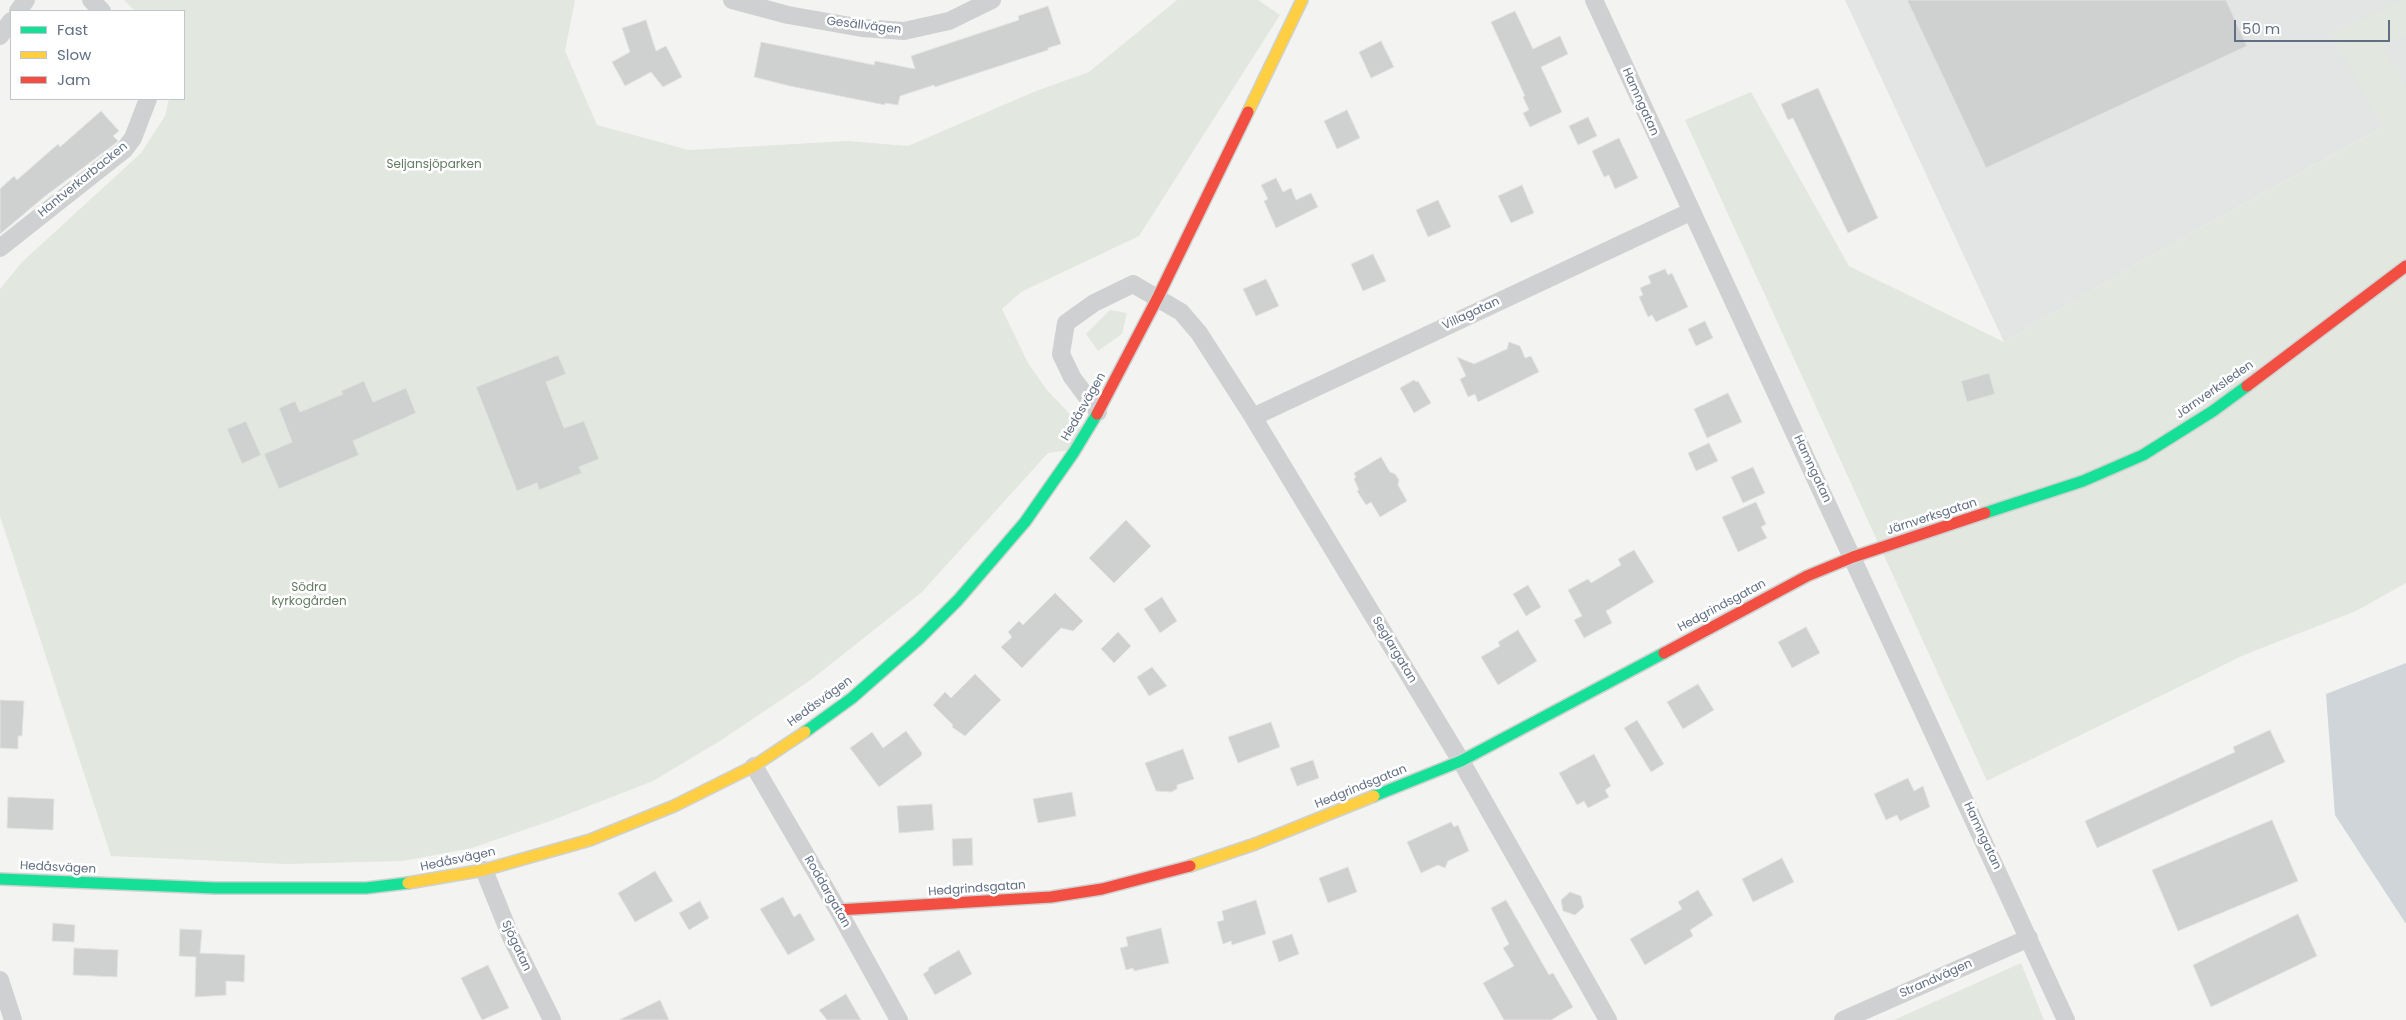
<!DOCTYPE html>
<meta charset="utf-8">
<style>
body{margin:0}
#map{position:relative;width:2406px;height:1020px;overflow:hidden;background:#f3f4f1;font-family:Poppins,sans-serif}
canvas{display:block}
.legend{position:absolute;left:10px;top:10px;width:175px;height:90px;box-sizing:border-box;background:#fff;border:1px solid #c0c5ce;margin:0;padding:6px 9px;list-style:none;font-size:15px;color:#616f84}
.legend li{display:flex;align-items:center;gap:10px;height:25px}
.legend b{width:25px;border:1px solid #c0c5ce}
.scale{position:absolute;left:2234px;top:20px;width:156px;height:22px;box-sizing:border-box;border:2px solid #616f84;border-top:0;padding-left:6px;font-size:15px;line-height:18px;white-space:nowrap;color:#616f84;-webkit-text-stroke:4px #fff;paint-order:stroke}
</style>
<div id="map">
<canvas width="2406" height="1020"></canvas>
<ul class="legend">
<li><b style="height:6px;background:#16e098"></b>Fast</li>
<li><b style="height:6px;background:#ffcf43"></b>Slow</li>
<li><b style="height:6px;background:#f24e42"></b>Jam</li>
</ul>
<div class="scale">50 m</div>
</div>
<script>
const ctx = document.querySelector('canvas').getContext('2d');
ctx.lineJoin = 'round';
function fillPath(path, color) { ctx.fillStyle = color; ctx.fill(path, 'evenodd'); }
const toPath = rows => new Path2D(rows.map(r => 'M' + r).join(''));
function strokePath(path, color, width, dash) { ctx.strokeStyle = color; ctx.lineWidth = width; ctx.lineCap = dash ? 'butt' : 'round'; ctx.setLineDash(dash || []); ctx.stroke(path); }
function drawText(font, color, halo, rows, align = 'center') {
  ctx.font = font + ' Poppins,sans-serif'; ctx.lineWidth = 5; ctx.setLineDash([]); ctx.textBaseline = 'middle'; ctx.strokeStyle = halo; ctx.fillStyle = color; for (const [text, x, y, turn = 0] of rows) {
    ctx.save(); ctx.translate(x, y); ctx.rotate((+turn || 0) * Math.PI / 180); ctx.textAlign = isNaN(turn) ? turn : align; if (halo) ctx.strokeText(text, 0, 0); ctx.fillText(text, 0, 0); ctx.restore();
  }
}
fillPath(toPath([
 [1845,0,2406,0,2406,114,2157,252,2004,342]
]), '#e3e4e4');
fillPath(toPath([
 [124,0,575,0,565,51,597,125,689,150,848,141,908,146,1036,91,1089,72,1177,0,1258,0,1280,15,1139,236,1021,292,1002,309,1028,363,1047,390,1084,429,1070,450,1048,453,922,592,812,679,720,741,653,781,553,820,472,848,403,861,285,864,111,856,0,516,0,289,22,262,141,153,165,116,169,99,184,99,184,11,135,11],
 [2401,0,2406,0,2406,34,2383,46,2406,88,2406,583,2356,611,2244,655,1987,781,1685,120,1751,92,1849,266,2004,342,2157,252,2383,127,2331,34],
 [1110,310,1127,313,1122,334,1098,351,1086,334],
 [2021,963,2044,1020,1894,1020]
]), '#e2e7df');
fillPath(toPath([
 [2406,663,2406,924,2335,815,2326,694]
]), '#cfd5d9');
const building = toPath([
 [1907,0,2226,0,2247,46,1986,168,1907,0],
 [1048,6,1061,44,1048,48,1048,50,935,87,934,85,900,96,898,105,885,103,885,105,790,86,754,77,761,42,874,65,875,61,915,69,911,56,1019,20,1018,16,1048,6],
 [1515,11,1533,49,1560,36,1568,54,1541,67,1562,112,1530,127,1523,113,1529,110,1523,97,1525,96,1491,22,1515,11],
 [646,20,656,51,666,46,682,77,663,87,651,72,625,86,612,62,630,52,622,28,646,20],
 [1381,41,1394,67,1371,78,1359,52,1381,41],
 [1818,88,1878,218,1848,233,1793,118,1788,120,1781,104,1818,88],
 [1347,110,1360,138,1337,149,1324,121,1347,110],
 [101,111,119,131,113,136,118,141,116,143,44,197,0,234,0,189,14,176,17,180,58,144,60,147,101,111],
 [1588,117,1597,136,1578,145,1569,126,1588,117],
 [1619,138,1638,178,1615,189,1609,175,1604,177,1592,151,1619,138],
 [1276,178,1283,192,1291,188,1296,200,1311,193,1318,207,1276,228,1264,201,1268,199,1261,185,1276,178],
 [1522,185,1534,213,1511,223,1498,196,1522,185],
 [1438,200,1451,227,1428,237,1416,210,1438,200],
 [1373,254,1386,281,1363,291,1351,264,1373,254],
 [1665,269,1668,275,1672,273,1688,307,1656,322,1652,315,1648,317,1639,297,1643,295,1640,288,1651,283,1648,276,1665,269],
 [1266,279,1279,306,1256,316,1243,289,1266,279],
 [1705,321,1713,338,1696,346,1688,329,1705,321],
 [1509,342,1520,346,1525,358,1531,356,1539,372,1478,402,1475,394,1468,397,1460,379,1466,376,1457,357,1474,364,1507,349,1509,342],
 [558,355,566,374,546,382,564,428,584,421,599,459,579,467,582,473,539,490,537,483,517,491,476,387,558,355],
 [1989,373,1995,394,1967,402,1961,381,1989,373],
 [1414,380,1416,382,1418,381,1431,403,1414,413,1400,388,1414,380],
 [364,381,373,402,406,388,416,413,353,441,359,455,279,489,264,454,292,442,279,408,295,401,300,412,343,394,341,391,364,381],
 [1728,393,1742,422,1707,438,1694,409,1728,393],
 [246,421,261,455,242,464,227,429,246,421],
 [1709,443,1718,461,1696,471,1688,453,1709,443],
 [1381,457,1390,472,1395,474,1399,480,1398,485,1407,501,1380,517,1371,502,1366,505,1357,491,1359,490,1354,479,1356,477,1354,473,1381,457],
 [1753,467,1765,493,1743,503,1731,477,1753,467],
 [1756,502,1766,524,1761,527,1767,538,1738,552,1722,517,1756,502],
 [1126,520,1151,546,1114,583,1089,558,1126,520],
 [1634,550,1654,582,1606,611,1612,623,1584,638,1574,620,1582,616,1568,590,1588,579,1591,583,1621,565,1618,559,1634,550],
 [1528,585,1541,607,1526,616,1513,594,1528,585],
 [1055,593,1083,621,1073,631,1061,628,1022,668,1001,647,1012,637,1008,632,1019,621,1023,625,1055,593],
 [1162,597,1177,621,1160,633,1144,609,1162,597],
 [1806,627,1820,653,1792,668,1778,642,1806,627],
 [1518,630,1537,661,1498,685,1481,657,1500,646,1498,642,1518,630],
 [1118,632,1131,646,1114,663,1101,649,1118,632],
 [1152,667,1167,686,1149,696,1137,677,1152,667],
 [975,674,1001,700,965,736,952,727,953,725,933,705,945,692,951,698,975,674],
 [1698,684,1714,710,1683,729,1667,702,1698,684],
 [0,700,24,701,22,736,18,736,18,749,0,748,0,700],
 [1637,720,1664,764,1651,772,1624,728,1637,720],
 [1271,722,1280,747,1238,763,1228,737,1271,722],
 [2270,730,2285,762,2097,848,2085,821,2235,752,2233,747,2270,730],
 [906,731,922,753,921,756,879,787,850,748,872,732,883,748,906,731],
 [1183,749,1194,779,1177,785,1177,789,1171,792,1156,791,1145,763,1183,749],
 [1594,754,1611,786,1605,790,1609,797,1588,808,1584,801,1577,805,1559,773,1594,754],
 [1313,760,1319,778,1297,786,1290,768,1313,760],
 [1908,778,1914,791,1923,786,1930,807,1900,821,1897,815,1886,820,1874,794,1908,778],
 [1072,792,1076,816,1038,823,1033,799,1072,792],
 [8,797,54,799,53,830,7,828,8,797],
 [932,804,934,830,899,833,897,806,932,804],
 [2272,820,2298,881,2178,931,2152,870,2272,820],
 [1451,822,1454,827,1458,825,1469,851,1448,861,1445,868,1438,865,1421,873,1407,842,1451,822],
 [972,838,973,865,953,866,952,839,972,838],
 [1782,858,1794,882,1753,902,1742,879,1782,858],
 [1348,867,1357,892,1328,903,1319,878,1348,867],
 [655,871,673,901,635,922,618,893,655,871],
 [1698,890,1713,915,1690,930,1693,936,1645,965,1630,939,1682,909,1678,902,1698,890],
 [1570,892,1581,896,1584,907,1575,915,1563,911,1561,900,1570,892],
 [783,897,794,917,800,913,815,940,788,955,760,909,783,897],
 [1256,900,1266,934,1232,945,1231,941,1223,944,1217,922,1224,920,1222,911,1256,900],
 [1506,900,1549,975,1553,973,1573,1007,1551,1020,1504,1020,1483,983,1514,966,1503,948,1509,944,1491,908,1506,900],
 [700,901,709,918,689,930,679,913,700,901],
 [2298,914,2317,956,2211,1007,2193,965,2298,914],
 [53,923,75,925,74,942,52,941,53,923],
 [1161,928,1169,963,1134,971,1133,968,1126,970,1120,948,1128,946,1126,937,1161,928],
 [180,929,202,930,200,953,245,955,244,982,226,981,226,995,195,997,196,957,179,956,180,929],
 [1292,934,1299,954,1279,962,1272,941,1292,934],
 [74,948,118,950,117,977,73,975,74,948],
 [959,950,972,974,935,995,923,974,929,970,928,968,959,950],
 [488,965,509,1008,482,1020,461,978,488,965],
 [846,994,861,1020,827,1020,819,1010,846,994],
 [660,1000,669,1020,619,1020,660,1000]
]);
fillPath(building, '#cfd1d1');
strokePath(building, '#e2e3e1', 1);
const fast = toPath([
 [1985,513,2083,481,2143,455,2213,411,2247,386],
 [805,732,852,698,919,639,958,600,1025,522,1074,452,1097,414],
 [1374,796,1461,761,1664,653],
 [0,879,215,888,366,888,408,883]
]);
const slow = toPath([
 [1248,112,1302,0],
 [1190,866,1255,844,1374,796],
 [408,883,484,870,590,840,674,806,754,766,805,732]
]);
const jam = toPath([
 [2247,386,2406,266],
 [1097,414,1158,297,1248,112],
 [1664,653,1807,576,1853,557,1985,513],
 [838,910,1051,897,1102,889,1190,866]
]);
strokePath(fast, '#ced1d1', 14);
strokePath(slow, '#ced1d1', 14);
strokePath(jam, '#ced1d1', 14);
strokePath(toPath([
 [91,0,102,11],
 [732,0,788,15,862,28,904,31,949,21,992,0],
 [1594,0,2066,1020],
 [18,11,26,0],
 [0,36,11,21],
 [0,248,124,150,133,138,148,99],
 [1098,412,1072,377,1061,354,1066,323,1094,303,1133,284,1181,312,1199,333,1253,417,1461,761,1608,1020],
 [1253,417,1690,212],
 [754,766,838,910,899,1020],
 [484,870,511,937,552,1020],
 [0,980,13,1020],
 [1843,1020,2029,938]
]), '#cfd0d1', 18);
strokePath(fast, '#16e098', 11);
strokePath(slow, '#ffcf43', 11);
strokePath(jam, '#f24e42', 11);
drawText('12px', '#616f84', '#fff', [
 ["Gesällvägen",864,26,7],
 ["Hamngatan",1640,102,66],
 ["Hantverkarbacken",83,180,-39],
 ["Villagatan",1471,314,-25],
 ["Järnverksleden",2215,390,-35],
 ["Hedåsvägen",1084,407,-60],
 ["Hamngatan",1812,469,65],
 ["Järnverksgatan",1932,517,-18],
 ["Hedgrindsgatan",1722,606,-28],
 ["Seglargatan",1394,650,59],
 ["Hedåsvägen",820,702,-36],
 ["Hedgrindsgatan",1361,787,-22],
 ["Hamngatan",1982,836,65],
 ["Hedåsvägen",458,860,-12],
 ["Hedåsvägen",58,868,3],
 ["Hedgrindsgatan",977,889,-4],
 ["Roddargatan",827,892,60],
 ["Sjögatan",516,946,65],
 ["Strandvägen",1936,979,-24]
]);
drawText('12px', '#627a61', '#fff', [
 ["Seljansjöparken",434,165],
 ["Södra",309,588],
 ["kyrkogården",309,602]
]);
</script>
